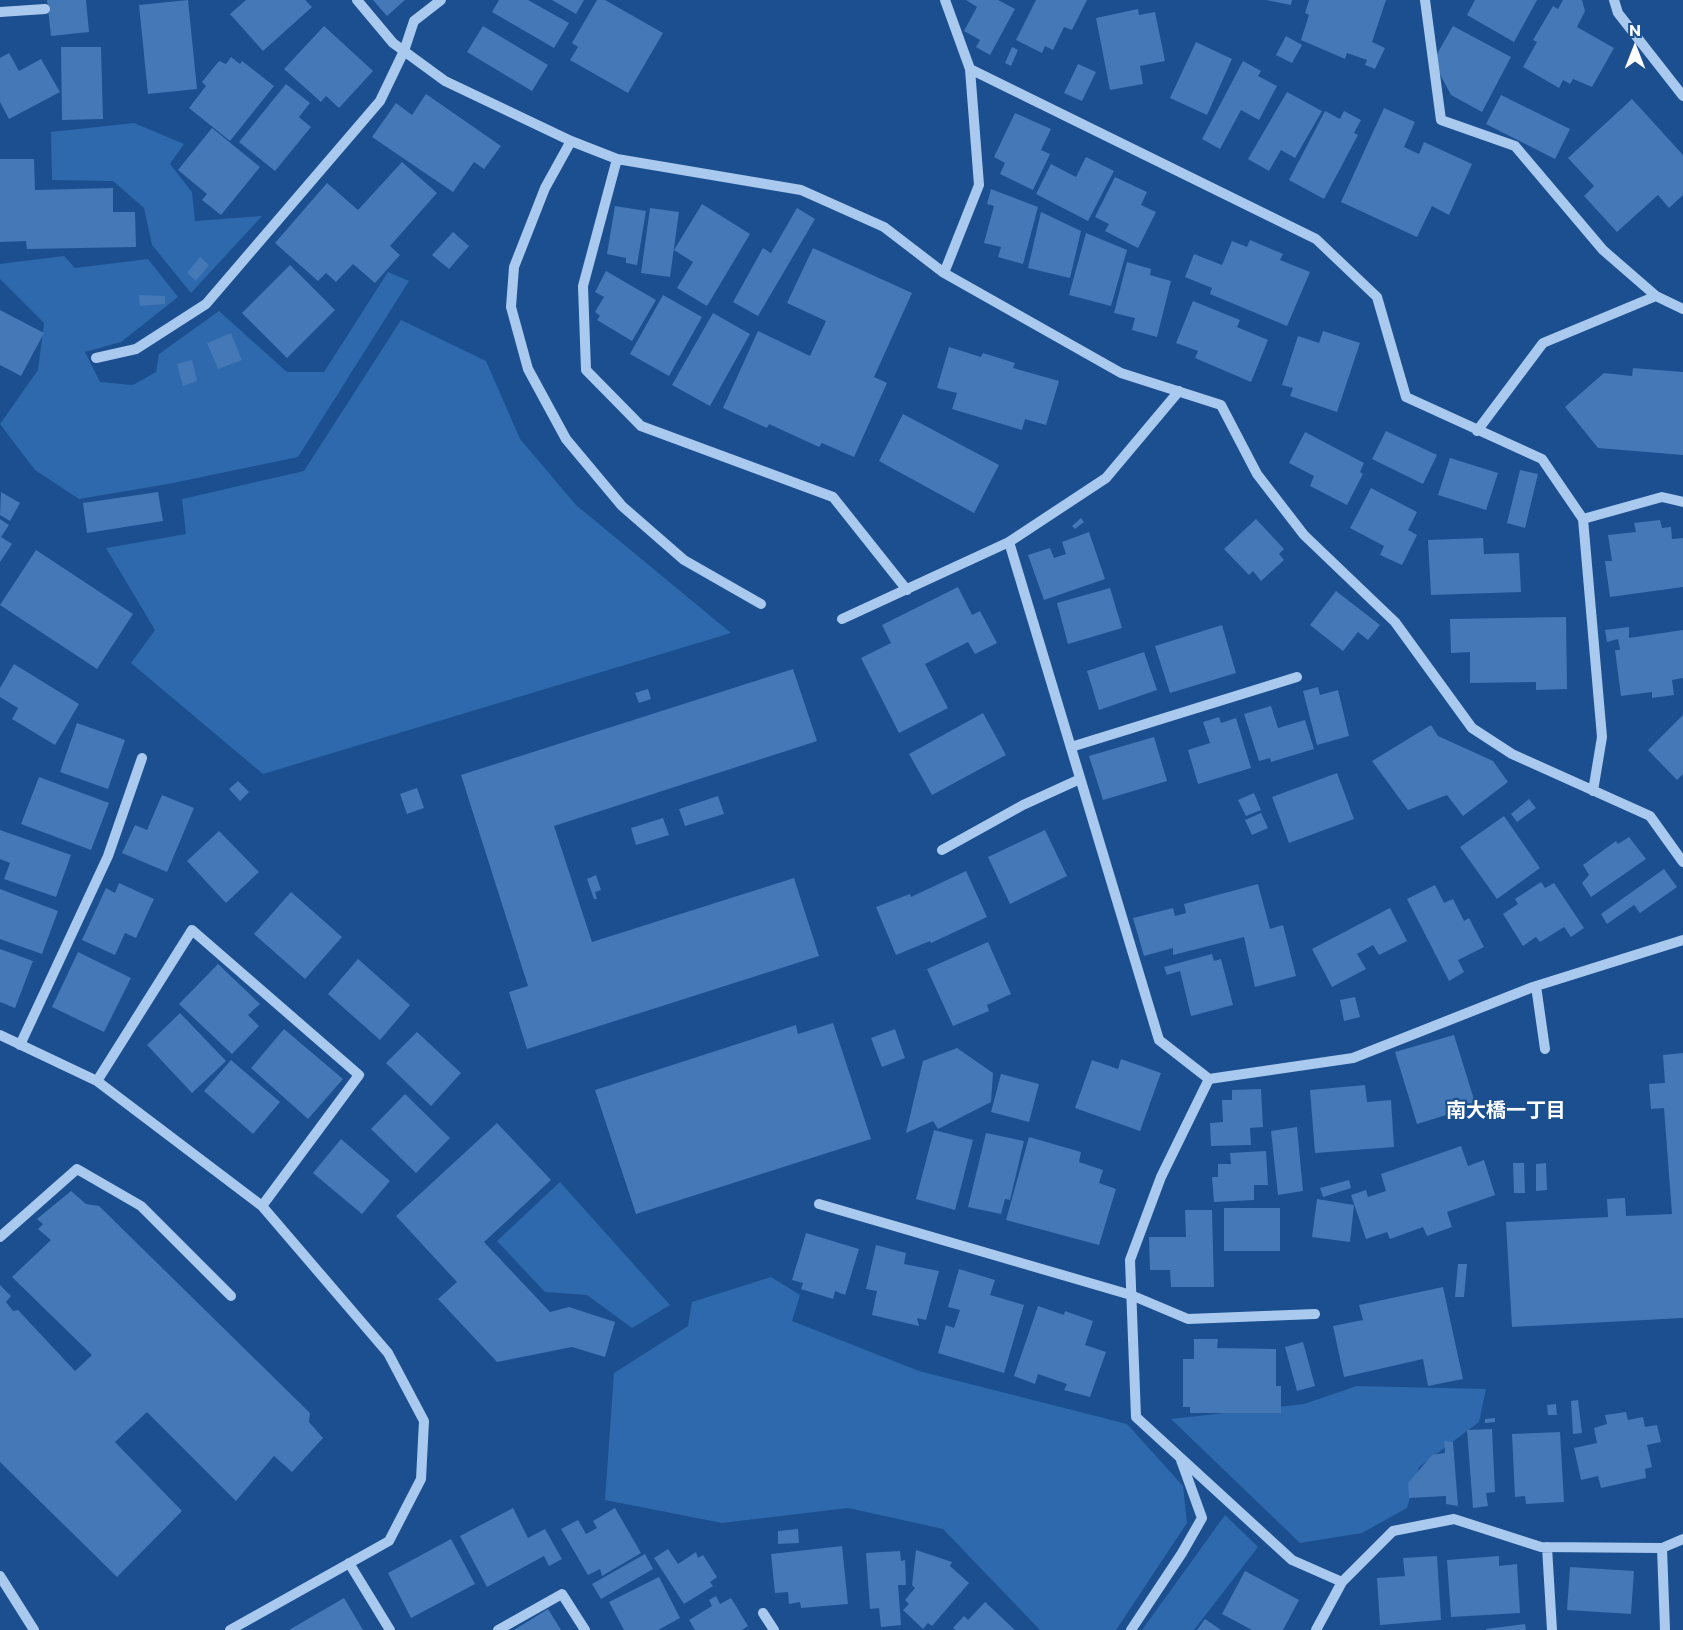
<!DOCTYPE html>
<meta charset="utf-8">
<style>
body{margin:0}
#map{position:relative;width:1683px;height:1630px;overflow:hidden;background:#1b4f8f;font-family:Commissioner,sans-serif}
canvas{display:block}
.north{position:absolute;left:1605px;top:18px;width:60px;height:60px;-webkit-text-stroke:4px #1b4f8f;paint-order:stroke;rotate:0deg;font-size:16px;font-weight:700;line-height:24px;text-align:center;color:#fff}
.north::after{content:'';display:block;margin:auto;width:21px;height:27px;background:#fff;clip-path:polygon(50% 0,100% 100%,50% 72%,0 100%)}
</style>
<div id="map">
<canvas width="1683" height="1630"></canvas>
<div class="north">N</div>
</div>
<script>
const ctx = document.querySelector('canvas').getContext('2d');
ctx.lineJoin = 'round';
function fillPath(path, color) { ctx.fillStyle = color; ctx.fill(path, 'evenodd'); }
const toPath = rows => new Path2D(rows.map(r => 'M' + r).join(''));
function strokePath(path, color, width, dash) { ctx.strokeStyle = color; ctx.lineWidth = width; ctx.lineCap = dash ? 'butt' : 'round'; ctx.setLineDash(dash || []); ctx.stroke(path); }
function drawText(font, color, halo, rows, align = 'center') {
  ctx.font = font + ' Commissioner,"Noto Sans JP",sans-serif'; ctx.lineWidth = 4.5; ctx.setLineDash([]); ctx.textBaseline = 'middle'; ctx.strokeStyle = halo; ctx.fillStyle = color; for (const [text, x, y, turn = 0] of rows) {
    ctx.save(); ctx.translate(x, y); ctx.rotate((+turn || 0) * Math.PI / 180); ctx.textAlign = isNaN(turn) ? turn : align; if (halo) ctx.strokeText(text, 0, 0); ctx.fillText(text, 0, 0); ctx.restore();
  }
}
fillPath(toPath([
 [134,123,184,144,170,164,192,192,195,221,262,216,191,293,152,245,144,208,113,181,52,180,51,132],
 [64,256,75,268,148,259,178,297,121,342,85,352,100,382,133,385,156,372,159,354,219,311,287,372,324,372,388,272,409,281,298,457,168,484,79,499,35,470,0,424,38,370,44,323,0,279,0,264],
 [401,320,486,361,520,439,576,505,731,633,263,774,131,663,155,630,106,548,186,534,182,499,304,471],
 [560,1182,670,1305,632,1328,587,1295,545,1292,497,1241],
 [771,1277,800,1295,792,1321,919,1371,1127,1424,1183,1486,1187,1523,1116,1630,1040,1630,943,1529,848,1508,722,1523,605,1500,614,1373,688,1326,692,1302],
 [1357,1386,1486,1389,1479,1422,1419,1467,1407,1508,1362,1533,1300,1543,1171,1419,1304,1404],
 [1225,1515,1258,1547,1194,1630,1142,1630]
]), '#2e69ad');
fillPath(toPath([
 [47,0,86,0,89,32,51,36],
 [188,0,197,89,148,94,139,5],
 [246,0,305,0,312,7,263,51,230,14],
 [373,0,405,0,387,16],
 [499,0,528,0,569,23,554,48,492,12],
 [552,0,584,0,576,14],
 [597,0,605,0,663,33,628,93,570,60,578,47,572,43],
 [966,0,998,0,1015,9,990,55,976,47,980,40,964,31,977,7],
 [1036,0,1087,0,1072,30,1064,27,1053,50,1045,46,1042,53,1016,40],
 [1266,0,1292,0,1291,5],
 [1309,0,1386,0,1372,42,1385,48,1375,69,1365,65,1367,60,1347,53,1345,59,1301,40,1309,15,1305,13],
 [1475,0,1537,0,1514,42,1467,15],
 [1563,0,1582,0,1585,11,1577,27,1614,48,1592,87,1573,79,1570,84,1563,80,1559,88,1523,67,1537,42,1533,40,1553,6,1558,9],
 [1138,9,1139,15,1155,12,1165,61,1140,66,1143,84,1110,90,1096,18],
 [324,26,373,71,339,108,326,96,321,102,284,69],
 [483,26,548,65,532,91,467,52],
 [1453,26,1511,57,1482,112,1451,95,1433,61],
 [1286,36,1302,45,1292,63,1276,55],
 [1196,42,1232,59,1207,115,1170,98],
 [61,47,101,47,103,119,62,120],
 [1012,47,1018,50,1011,66,1005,63],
 [9,53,19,71,41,59,60,92,9,119,0,102,0,58],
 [231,57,240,64,242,61,274,86,230,141,189,108,206,86,202,82,219,61,226,64],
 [1243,61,1261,71,1258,76,1277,86,1259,120,1241,110,1220,149,1202,139],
 [1078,64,1096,72,1082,101,1064,93],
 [286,84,310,103,299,117,311,127,275,171,239,142],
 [1287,92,1322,111,1295,158,1281,150,1269,171,1248,159],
 [426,94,501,146,484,169,474,162,453,192,372,137,396,103,412,115],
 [1501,95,1570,129,1555,159,1486,124],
 [1632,99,1683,155,1683,195,1669,208,1658,195,1617,232,1584,196,1594,186,1568,158],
 [1384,108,1415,122,1404,147,1419,154,1424,142,1472,164,1449,215,1432,206,1417,237,1341,202],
 [1325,111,1340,119,1344,111,1361,120,1354,133,1358,135,1324,199,1289,180],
 [1015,113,1051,129,1041,150,1050,154,1033,190,1000,174,1005,163,994,157],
 [212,128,260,167,221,215,202,200,207,194,178,170],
 [1086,157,1114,171,1088,221,1036,194,1051,164,1076,177],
 [0,159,34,159,35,190,113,188,113,212,135,212,136,247,27,249,26,241,0,242],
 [402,162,437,193,390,246,400,255,375,283,353,264,336,282,326,273,318,281,275,243,327,183,358,210],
 [1115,177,1147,192,1141,205,1156,212,1138,248,1105,231,1109,224,1095,217],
 [991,189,1038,207,1023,264,998,257,1001,247,984,243,994,206,987,204],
 [702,204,750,234,707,306,677,288,693,262,674,250],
 [615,206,646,211,637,265,626,263,626,258,607,254],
 [650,208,679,212,670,277,641,273],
 [797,208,815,219,758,316,733,302,763,248,771,253],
 [1041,212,1081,231,1070,278,1028,268],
 [453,232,469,246,449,269,432,255],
 [1086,233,1127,250,1111,306,1069,295],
 [1250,240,1283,254,1280,260,1310,272,1287,326,1210,294,1212,288,1185,277,1194,254,1222,265,1232,241,1247,247],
 [813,248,912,293,874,377,887,383,854,457,822,443,819,447,769,424,767,428,723,408,758,331,810,356,826,321,787,303],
 [200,257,209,265,196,281,187,273],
 [1127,262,1151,269,1150,275,1171,281,1157,337,1132,330,1135,318,1114,313],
 [290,265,335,310,287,358,242,313],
 [606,271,656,300,632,341,597,320,600,316,595,312,604,297,595,292],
 [139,295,165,296,165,304,140,306],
 [663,295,702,317,669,376,630,354],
 [1193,301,1240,320,1237,327,1268,340,1251,382,1195,358,1198,351,1176,343],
 [0,310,44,333,21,376,0,365],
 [713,313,750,334,710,406,672,385],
 [1323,331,1360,343,1337,412,1290,396,1293,388,1282,385,1298,336,1319,343],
 [231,333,242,360,218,369,207,343],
 [949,347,981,357,983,353,1015,363,1013,368,1059,381,1046,425,1025,419,1022,430,952,409,957,393,937,388],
 [192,360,197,381,183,386,177,364],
 [1633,368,1683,372,1683,455,1598,448,1565,407,1604,373,1632,376],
 [903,414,999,465,974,513,879,461],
 [1386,431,1437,455,1423,484,1372,459],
 [1305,432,1364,463,1360,472,1363,474,1347,505,1310,486,1314,476,1289,463],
 [1450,458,1498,473,1486,510,1438,495],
 [1520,470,1538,474,1525,528,1507,523],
 [1371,488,1417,512,1408,530,1417,535,1402,565,1380,555,1384,546,1350,528],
 [1,492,20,503,10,521,0,515],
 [158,492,163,521,87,533,83,503],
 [1081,518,1084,522,1075,529,1072,526],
 [0,519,9,525,1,537,12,544,0,562],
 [1256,519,1284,549,1279,554,1284,560,1261,581,1253,571,1249,575,1224,549],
 [1660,520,1662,528,1671,527,1672,539,1683,538,1683,587,1610,597,1605,561,1612,561,1608,535,1636,532,1634,523],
 [1089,532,1105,579,1044,600,1028,555,1050,548,1054,558,1066,554,1062,542],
 [1483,538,1484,554,1519,553,1521,592,1431,595,1428,540],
 [36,550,133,614,97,669,0,605],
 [958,587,972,615,980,611,997,643,975,654,968,642,925,664,948,708,899,733,861,658,891,643,882,625],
 [1110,588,1122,628,1068,644,1057,603],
 [1336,591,1380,625,1368,640,1358,632,1343,651,1310,625],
 [1566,617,1567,689,1536,690,1536,682,1470,683,1470,652,1451,653,1450,619],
 [1222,625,1236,673,1170,693,1155,646],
 [1629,627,1629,638,1683,630,1683,678,1672,680,1674,695,1652,698,1652,692,1621,696,1615,650,1620,650,1618,639,1607,642,1605,630],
 [1144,652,1157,690,1099,710,1087,671],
 [14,664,79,704,55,745,12,719,18,708,0,697,0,688],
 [793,669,817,741,554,826,592,942,794,878,819,956,527,1049,509,992,528,986,461,775],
 [1318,687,1320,695,1338,690,1349,736,1317,745,1303,691],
 [648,689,651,699,639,703,635,693],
 [1271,706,1278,728,1305,720,1314,749,1271,762,1270,758,1259,761,1244,714],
 [983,713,1006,755,932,795,909,754],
 [1683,715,1683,774,1677,780,1648,750],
 [1219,717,1221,723,1236,718,1251,768,1198,784,1188,750,1210,743,1203,722],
 [77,723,125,740,108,789,60,772],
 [1431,725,1438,736,1493,761,1508,782,1463,816,1447,795,1408,810,1372,761],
 [1154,737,1167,781,1103,800,1089,756],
 [1337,773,1354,819,1289,843,1272,797],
 [39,777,109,803,91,850,21,824],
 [238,781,249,792,240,801,229,789],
 [417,788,424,808,407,814,400,794],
 [1254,793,1261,810,1246,816,1238,800],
 [162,795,194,808,167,872,122,853,135,825,147,830],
 [718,796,724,814,685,826,679,809],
 [1529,799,1536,808,1517,822,1511,814],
 [1261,813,1268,828,1252,835,1245,820],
 [1504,816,1540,868,1497,899,1460,847],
 [663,818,669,835,636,845,631,828],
 [0,830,71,855,56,897,4,879,10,863,0,859],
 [1045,830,1067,876,1010,904,988,857],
 [219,831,259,872,226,903,187,861],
 [1629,837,1646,859,1591,897,1582,883,1589,875,1583,865,1616,841,1618,844],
 [1664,869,1677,887,1640,913,1634,905,1607,924,1601,914],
 [966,871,987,917,931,943,930,941,896,955,876,907,910,894,911,897],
 [596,875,601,890,595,892,597,899,594,899,587,879],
 [1541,882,1545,888,1554,883,1584,928,1571,937,1564,927,1540,942,1536,937,1523,946,1503,914,1518,904,1515,899],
 [119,883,154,899,136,938,125,933,115,955,82,940,106,888,115,893],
 [1258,884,1270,929,1283,925,1296,976,1255,987,1244,937,1173,955,1173,948,1144,956,1133,918,1173,908,1175,916,1186,913,1184,904],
 [1435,885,1444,903,1453,899,1464,921,1469,918,1484,947,1458,960,1464,972,1449,981,1407,899],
 [0,889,58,911,42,954,0,939],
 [291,892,342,937,305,979,254,934],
 [1390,908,1407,941,1379,955,1373,945,1357,954,1366,969,1332,987,1312,949],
 [988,942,1011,994,987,1005,989,1011,953,1026,927,969],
 [0,949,33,961,15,1008,0,1002],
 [78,952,131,978,104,1032,52,1007],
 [1212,954,1214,961,1221,959,1233,1005,1191,1016,1180,971,1167,975,1164,967],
 [358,959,410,1005,380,1040,328,994],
 [218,964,260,1004,248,1015,259,1026,232,1054,179,1004],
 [1355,997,1360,1017,1344,1021,1340,1000],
 [180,1013,226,1061,192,1093,147,1045],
 [833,1023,871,1139,636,1214,595,1090,796,1025,798,1034],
 [284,1029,343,1079,308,1119,251,1068],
 [895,1029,905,1058,882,1067,871,1038],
 [417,1032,461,1073,431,1106,386,1063],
 [1454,1035,1476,1106,1417,1124,1395,1052],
 [957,1048,993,1073,991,1102,938,1129,933,1121,906,1133,923,1061],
 [1683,1053,1683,1318,1512,1327,1506,1222,1608,1217,1607,1199,1625,1198,1626,1216,1672,1214,1664,1108,1651,1109,1649,1084,1665,1083,1663,1055],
 [1121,1059,1161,1073,1140,1131,1075,1108,1092,1060,1118,1069],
 [231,1060,280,1102,253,1134,204,1091],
 [1001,1074,1039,1084,1029,1122,991,1112],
 [1365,1085,1367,1102,1391,1100,1394,1147,1315,1153,1310,1090],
 [1261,1089,1263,1127,1250,1128,1251,1145,1211,1146,1210,1123,1223,1122,1222,1100,1232,1100,1232,1090],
 [405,1094,450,1138,416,1173,371,1129],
 [497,1123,551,1180,484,1242,550,1312,569,1307,615,1322,605,1357,572,1347,497,1362,438,1299,457,1282,396,1216],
 [1297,1127,1303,1191,1278,1195,1271,1131],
 [934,1130,973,1140,955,1210,916,1199],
 [986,1133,1024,1141,1010,1200,1005,1199,1001,1214,968,1207],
 [1029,1137,1081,1152,1079,1162,1103,1170,1099,1183,1116,1189,1099,1245,1006,1220],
 [341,1139,390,1181,362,1214,313,1173],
 [1461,1146,1468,1166,1484,1160,1495,1195,1447,1212,1452,1227,1427,1236,1423,1227,1390,1239,1387,1232,1366,1239,1351,1195,1366,1190,1368,1197,1386,1191,1381,1174],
 [1266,1151,1268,1185,1254,1185,1254,1200,1214,1202,1212,1177,1218,1177,1218,1164,1231,1164,1230,1153],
 [1513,1163,1524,1163,1525,1193,1514,1193],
 [1546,1163,1547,1190,1536,1191,1536,1164],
 [1349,1180,1351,1188,1323,1197,1320,1188],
 [71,1191,86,1204,99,1206,310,1413,309,1422,323,1438,292,1472,274,1456,236,1501,147,1412,115,1442,182,1511,117,1577,0,1462,0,1285,11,1296,6,1302,13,1311,18,1310,75,1371,92,1355,12,1277,51,1240,38,1229,43,1224,37,1219],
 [1317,1199,1354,1205,1350,1242,1312,1237],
 [1224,1208,1280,1208,1280,1251,1224,1251],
 [1185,1210,1212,1210,1214,1287,1171,1287,1170,1270,1150,1270,1149,1237,1186,1237],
 [806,1233,859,1249,845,1295,835,1291,833,1299,801,1289,803,1283,792,1280],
 [876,1245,906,1253,904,1264,939,1271,926,1320,917,1318,919,1326,872,1315,877,1291,866,1289],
 [1458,1264,1467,1264,1464,1297,1455,1297],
 [959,1269,995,1280,990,1295,1024,1305,1004,1373,938,1353,946,1325,954,1328,960,1310,948,1307],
 [1443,1287,1463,1379,1428,1386,1423,1359,1344,1377,1333,1326,1363,1320,1359,1305],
 [1038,1306,1064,1315,1065,1311,1093,1321,1085,1345,1106,1352,1090,1397,1064,1390,1067,1384,1038,1374,1035,1384,1014,1376],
 [1194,1339,1218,1339,1217,1348,1276,1349,1276,1386,1281,1386,1281,1413,1190,1413,1190,1407,1183,1407,1183,1359,1194,1359],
 [1303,1342,1315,1386,1297,1391,1285,1347],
 [1578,1400,1582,1433,1573,1434,1571,1401],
 [1556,1404,1557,1415,1548,1415,1547,1405],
 [1626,1412,1628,1420,1643,1417,1645,1427,1657,1425,1661,1442,1647,1445,1652,1467,1645,1469,1646,1478,1601,1488,1598,1476,1581,1480,1574,1448,1597,1443,1594,1428,1607,1424,1605,1415],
 [1495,1418,1495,1422,1485,1423,1485,1419],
 [1492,1429,1495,1492,1486,1493,1488,1506,1473,1508,1467,1430],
 [1560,1432,1564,1502,1526,1504,1525,1496,1515,1497,1512,1434],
 [1444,1441,1453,1442,1458,1506,1446,1504,1446,1496,1409,1498,1408,1483,1432,1455,1445,1453],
 [513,1508,528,1538,545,1529,562,1559,549,1566,544,1556,487,1587,460,1536],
 [615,1508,641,1553,602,1576,600,1569,588,1575,561,1529,578,1520,586,1534,597,1528,593,1521],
 [798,1529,799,1543,778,1544,778,1531],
 [451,1539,475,1584,411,1618,388,1573],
 [842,1546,848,1604,801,1608,800,1602,789,1604,788,1592,775,1593,771,1554],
 [668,1549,678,1564,696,1552,698,1558,703,1555,717,1577,710,1582,713,1586,684,1604,654,1558],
 [916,1550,952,1562,950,1566,969,1583,932,1626,928,1623,923,1629,903,1610,909,1604,905,1600,915,1588,912,1585],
 [900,1551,901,1561,905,1560,906,1585,898,1585,901,1625,881,1627,879,1608,870,1609,866,1553],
 [645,1554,653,1569,601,1599,592,1584],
 [1437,1556,1441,1620,1380,1625,1377,1578,1405,1576,1403,1558],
 [1499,1556,1499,1566,1517,1564,1520,1613,1451,1617,1447,1560],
 [1570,1567,1634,1571,1631,1614,1567,1610],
 [1245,1571,1299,1600,1283,1630,1252,1630,1222,1614],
 [659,1577,680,1618,658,1630,624,1630,609,1602],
 [716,1596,720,1604,731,1598,748,1626,742,1630,695,1630,689,1620,712,1606,709,1600],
 [344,1598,363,1630,289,1630],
 [985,1602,1015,1630,956,1630,953,1628,964,1616,968,1620],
 [548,1609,561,1630,514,1630],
 [1205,1619,1221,1630,1197,1630],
 [1525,1624,1526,1630,1486,1630,1486,1629]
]), '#4478b7');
strokePath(toPath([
 [357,0,393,43,445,81,571,141,617,159,801,190,884,227,944,273],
 [945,0,970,69,979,185,944,273,1121,373,1221,405,1257,474,1304,535,1395,622,1472,728,1512,754,1650,816,1683,862],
 [1425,0,1441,120,1515,146,1603,250,1656,296,1543,343,1477,431],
 [1614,0,1618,13,1683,96],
 [0,12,45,9],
 [970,69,1316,239,1377,297,1406,397,1542,459,1583,519,1602,737,1593,791],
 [571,141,545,188,514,267,511,307,528,369,566,439,622,506,684,560,761,604],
 [617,159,583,286,586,370,641,426,833,497,907,590],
 [1656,296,1683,309],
 [96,358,136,349,206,304,380,101,404,51,414,21,441,0],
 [1583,519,1662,497,1683,502],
 [1009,542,1106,478,1179,391],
 [842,619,1009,542,1159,1040,1209,1079],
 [1071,747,1297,677],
 [942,850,1023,805,1080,779],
 [1536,986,1545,1049],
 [0,1035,97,1081,262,1206,388,1353,424,1421,421,1479,389,1541,230,1630],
 [20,1045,108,856,142,758],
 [97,1081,192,930,359,1075,262,1206],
 [819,1204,1131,1295,1188,1319,1315,1314],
 [0,1237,77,1169,141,1206,231,1296],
 [1547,1547,1552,1630],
 [1662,1548,1683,1539],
 [349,1563,390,1630],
 [0,1576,34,1630],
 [763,1613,774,1630],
 [498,1630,562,1594,585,1630],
 [1131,1630,1182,1553,1202,1518,1181,1460],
 [1316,1630,1342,1582],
 [1665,1630,1662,1548,1541,1547,1454,1519,1393,1531,1342,1582,1292,1560,1136,1417,1130,1260,1161,1177,1209,1079,1353,1058,1533,987,1683,940]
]), '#a9c9ee', 10);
drawText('bold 20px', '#fff', '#1b4f8f', [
 ["南大橋一丁目",1506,1110]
]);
</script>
